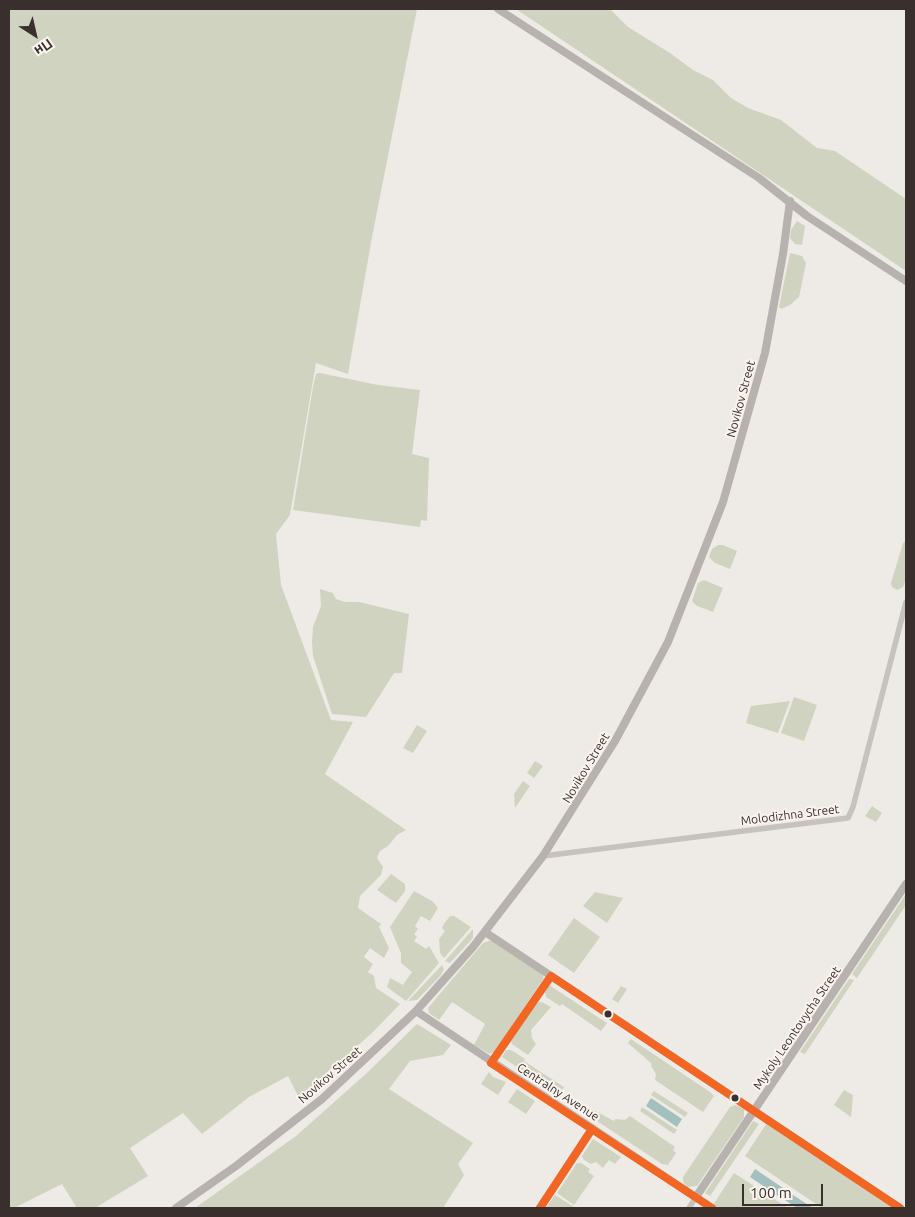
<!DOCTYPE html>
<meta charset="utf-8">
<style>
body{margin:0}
#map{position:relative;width:915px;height:1217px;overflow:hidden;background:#eeeae6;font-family:Ubuntu,sans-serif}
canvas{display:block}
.frame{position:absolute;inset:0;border:10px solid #392f2c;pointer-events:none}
.north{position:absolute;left:10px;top:10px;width:50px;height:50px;-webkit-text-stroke:4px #faf3ee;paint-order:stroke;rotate:145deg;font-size:14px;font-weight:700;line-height:20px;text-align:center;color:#392f2c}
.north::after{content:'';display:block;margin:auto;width:18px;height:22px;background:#392f2c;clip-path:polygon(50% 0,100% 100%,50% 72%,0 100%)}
.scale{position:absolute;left:742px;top:1184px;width:81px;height:22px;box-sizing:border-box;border:2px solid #392f2c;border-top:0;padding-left:6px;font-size:15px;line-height:18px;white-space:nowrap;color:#392f2c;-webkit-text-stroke:4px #faf3ee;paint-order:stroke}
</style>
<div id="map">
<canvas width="915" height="1217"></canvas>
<div class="frame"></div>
<div class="north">Пн</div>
<div class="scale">100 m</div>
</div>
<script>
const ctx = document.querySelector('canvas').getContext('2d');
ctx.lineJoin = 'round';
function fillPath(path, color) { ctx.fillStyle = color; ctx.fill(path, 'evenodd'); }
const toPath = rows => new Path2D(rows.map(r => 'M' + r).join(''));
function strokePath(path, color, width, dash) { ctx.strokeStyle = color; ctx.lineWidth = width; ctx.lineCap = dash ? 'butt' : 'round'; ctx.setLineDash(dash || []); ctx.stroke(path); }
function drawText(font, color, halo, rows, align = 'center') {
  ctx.font = font + ' Ubuntu,sans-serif'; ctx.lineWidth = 4; ctx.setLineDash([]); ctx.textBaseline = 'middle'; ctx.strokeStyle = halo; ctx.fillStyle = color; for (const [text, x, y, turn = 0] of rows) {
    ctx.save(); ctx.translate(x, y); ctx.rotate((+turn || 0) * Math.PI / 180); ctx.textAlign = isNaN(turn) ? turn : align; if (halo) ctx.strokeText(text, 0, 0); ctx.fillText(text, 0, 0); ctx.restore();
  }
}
fillPath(toPath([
 [9,9,417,9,372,237,348,374,316,363,290,515,276,534,281,585,331,720,353,722,325,774,406,830,397,835,388,846,380,851,377,858,383,867,381,875,360,896,358,908,381,924,379,927,389,948,384,958,370,948,364,957,373,964,368,972,374,976,376,988,400,1004,373,1032,299,1098,288,1076,249,1097,202,1134,183,1113,130,1148,148,1176,95,1208,77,1208,62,1184,14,1208,9,1208],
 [516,9,611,10,628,27,670,53,693,70,713,80,731,98,748,108,781,120,817,148,835,151,906,199,906,271],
 [797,221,805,226,802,245,795,244,790,238,791,230],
 [790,253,802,256,806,263,799,297,790,305,781,309,779,307],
 [320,373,378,385,420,390,412,454,429,458,427,521,421,520,420,527,293,510,313,387,316,374],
 [906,540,906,579,903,587,897,590,892,587,891,583,903,543],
 [718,545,723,545,737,551,730,569,715,563,709,557,712,549],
 [704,580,723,588,713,612,697,606,692,601,698,583],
 [320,589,333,593,336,599,345,602,359,602,409,614,402,673,394,673,366,717,332,714,313,656,312,642,313,627,321,606],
 [794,697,817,705,804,741,781,733],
 [790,701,778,733,746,723,751,706],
 [417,725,427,731,413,753,403,748],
 [535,761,543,766,534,778,527,773],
 [523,781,530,786,515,808,514,794],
 [872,806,882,813,876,822,865,816],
 [391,874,405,884,405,891,396,903,377,890],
 [414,891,432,901,438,908,430,921,421,916,415,926,418,929,414,934,417,937,414,941,426,949,429,946,439,963,406,1001,387,987,390,978,403,985,412,972,401,963,401,953,390,927],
 [595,892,623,898,607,923,583,906],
 [906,894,906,905,857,978,852,974],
 [450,916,454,916,471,927,444,958,440,953,439,939,445,931,442,928,444,924],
 [574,918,600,937,574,973,548,955],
 [473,929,473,938,450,963,445,961],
 [492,940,541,973,544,978,494,1052,490,1054,474,1045,485,1024,452,1002,439,1020,429,1013,428,1008,483,943],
 [442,965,444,969,441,975,417,1000,408,1001],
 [849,979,854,980,805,1054,800,1052],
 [549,985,607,1023,601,1031,562,1004,560,1006,546,997,545,992],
 [621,986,627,989,618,1003,612,999],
 [542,1002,551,1007,531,1030,532,1038,536,1044,528,1055,512,1044,511,1041,536,1003],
 [417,1024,451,1045,443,1055,410,1061,389,1089,473,1143,458,1164,464,1175,443,1208,195,1208,296,1136,368,1072],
 [631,1039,710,1092,714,1096,703,1112,655,1080,656,1074,651,1066,652,1064,628,1043],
 [506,1050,511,1050,525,1059,524,1061,564,1087,559,1095,502,1057],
 [489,1072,493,1077,506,1082,498,1095,481,1084],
 [517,1089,535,1101,526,1114,508,1102],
 [844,1090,853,1095,851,1117,834,1105],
 [654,1091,688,1113,685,1117,651,1095],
 [735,1105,744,1109,744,1117,697,1186,687,1187,683,1182,683,1177,730,1107],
 [586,1106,614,1121,615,1119,625,1120,630,1116,675,1147,673,1150,676,1153,668,1165,662,1164,582,1111],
 [642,1107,677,1130,674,1134,640,1111],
 [753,1121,759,1124,710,1196,705,1193],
 [767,1123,893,1208,822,1208,745,1156],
 [593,1139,621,1157,615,1164,609,1160,603,1168,596,1162,591,1164,584,1160,582,1156],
 [577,1163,581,1163,590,1169,588,1172,594,1176,574,1205,557,1193],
 [734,1173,788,1208,718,1208,713,1205],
 [555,1195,574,1207,573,1208,546,1208]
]), '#d1d3c1');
fillPath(toPath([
 [651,1098,682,1119,677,1127,646,1106],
 [755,1169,786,1190,781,1198,750,1177],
 [790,1193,813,1208,797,1208,785,1200]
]), '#a2c0bd');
strokePath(toPath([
 [543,856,848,818,853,807,906,602],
 [689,1208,696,1197]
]), '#c8c2be', 5.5);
strokePath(toPath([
 [498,9,759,178,807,216,906,281],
 [485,932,900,1208],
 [416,1011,712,1208],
 [491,1063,551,976],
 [696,1197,906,884],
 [176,1208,236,1166,322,1099,416,1011,473,947,543,856,615,741,668,642,723,502,765,353,783,254,790,201],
 [540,1208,592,1129]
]), '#b8b2ae', 8);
strokePath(toPath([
 [540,1208,592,1129],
 [712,1208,491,1063,551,976,900,1208]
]), '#f26522', 8);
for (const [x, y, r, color] of [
 [608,1014,4.5,"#392f2c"],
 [735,1098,4.5,"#392f2c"]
]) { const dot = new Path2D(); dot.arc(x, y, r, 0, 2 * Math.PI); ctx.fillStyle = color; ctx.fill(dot); strokePath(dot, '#faf3ee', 2); }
drawText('12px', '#392f2c', '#faf3ee', [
 ["Novikov Street",741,399,-75],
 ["Novikov Street",586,768,-59],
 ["Molodizhna Street",790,815,-7],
 ["Mykoly Leontovycha Street",797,1028,-56],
 ["Novikov Street",330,1075,-41],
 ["Centralny Avenue",558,1092,33]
]);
</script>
